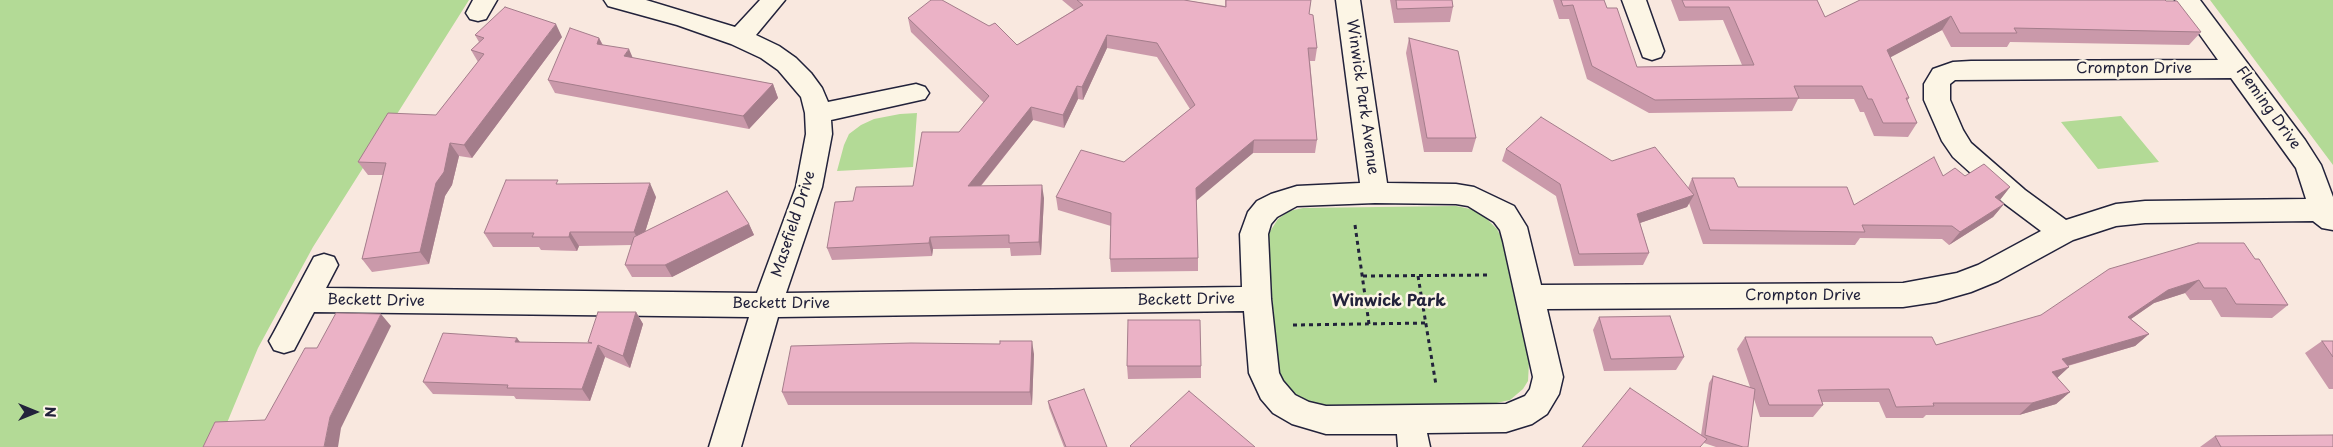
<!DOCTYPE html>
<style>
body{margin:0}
#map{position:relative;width:2333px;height:447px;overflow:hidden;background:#f9e8df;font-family:"Playpen Sans",sans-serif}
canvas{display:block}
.north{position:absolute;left:10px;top:387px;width:50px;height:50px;-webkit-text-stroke:4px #fcf5e5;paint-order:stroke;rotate:90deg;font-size:14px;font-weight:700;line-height:20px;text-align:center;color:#22223b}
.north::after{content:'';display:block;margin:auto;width:18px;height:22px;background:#22223b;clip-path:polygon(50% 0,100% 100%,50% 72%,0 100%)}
</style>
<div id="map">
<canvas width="2333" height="447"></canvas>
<div class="north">N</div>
</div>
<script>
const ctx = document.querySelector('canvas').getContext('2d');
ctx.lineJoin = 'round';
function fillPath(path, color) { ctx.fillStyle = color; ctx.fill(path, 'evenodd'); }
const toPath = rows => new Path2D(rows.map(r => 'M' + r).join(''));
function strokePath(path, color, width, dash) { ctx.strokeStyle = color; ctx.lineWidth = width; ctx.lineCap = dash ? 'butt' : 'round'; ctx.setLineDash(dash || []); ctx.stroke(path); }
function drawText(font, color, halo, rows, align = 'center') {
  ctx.font = font + ' "Playpen Sans",sans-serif'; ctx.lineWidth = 5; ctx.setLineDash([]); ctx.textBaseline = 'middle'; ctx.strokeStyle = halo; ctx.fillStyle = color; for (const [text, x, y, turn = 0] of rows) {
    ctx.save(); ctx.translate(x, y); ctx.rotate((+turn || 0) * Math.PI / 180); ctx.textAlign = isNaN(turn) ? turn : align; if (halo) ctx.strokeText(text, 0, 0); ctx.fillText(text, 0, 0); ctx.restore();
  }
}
fillPath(toPath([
 [0,0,469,0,313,247,258,348,217,447,0,447],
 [2210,0,2333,0,2333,165],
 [917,113,913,167,837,171,844,145,849,134,861,125,874,119,900,114],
 [2121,116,2159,162,2098,169,2061,122],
 [1456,206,1475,210,1483,215,1497,229,1501,237,1529,363,1528,381,1523,389,1510,400,1492,404,1322,405,1311,403,1294,394,1281,379,1277,362,1268,241,1269,233,1278,219,1289,211,1303,208]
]), '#b3da96');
const minor = toPath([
 [473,0,497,0,486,19,478,21,470,19,466,13,473,0],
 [604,0,646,0,735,27,760,0,785,0,756,35,779,46,796,58,811,73,822,88,828,102,916,84,925,87,929,93,925,99,831,120,832,134,822,187,786,293,1242,287,1240,234,1248,212,1257,201,1271,194,1297,186,1360,183,1336,0,1360,0,1387,183,1456,184,1474,187,1514,206,1527,227,1541,285,1903,283,1957,273,1978,265,2041,231,2005,204,1953,157,1942,141,1924,100,1924,84,1933,69,1953,62,1971,61,2218,60,2175,0,2200,0,2305,140,2321,165,2333,197,2333,230,2322,228,2313,221,2145,223,2116,226,2073,240,1998,281,1971,292,1936,302,1903,307,1547,309,1563,377,1559,394,1547,414,1532,424,1506,432,1427,433,1430,447,1398,447,1397,434,1326,434,1292,424,1273,413,1261,399,1249,373,1244,311,778,317,741,447,709,447,749,317,314,312,294,350,284,353,274,350,269,341,274,332,314,257,324,254,334,257,338,265,326,288,757,293,796,187,806,134,805,113,801,97,778,70,761,58,731,44,677,25,608,6,604,0],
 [2231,78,2296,168,2306,199,2145,201,2116,204,2066,220,2025,190,1971,143,1963,130,1950,100,1950,84,1955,80,2231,78],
 [1375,203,1456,204,1468,206,1494,222,1500,230,1503,241,1533,377,1530,389,1525,396,1506,404,1326,406,1309,402,1295,395,1283,381,1279,373,1271,299,1268,234,1271,224,1277,217,1297,206,1375,203],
 [1622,0,1646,0,1664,51,1661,57,1652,60,1643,57,1622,0]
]);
strokePath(minor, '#22223b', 3);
strokePath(toPath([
 [1355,225,1369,324],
 [1363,276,1490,275],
 [1418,276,1436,385],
 [1293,325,1426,323]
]), '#22223b', 3, [4, 4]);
fillPath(minor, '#fcf5e5');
fillPath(toPath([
 [1062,0,1184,0,1225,6,1225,0,1311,0,1309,14,1317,48,1315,61,1310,61,1317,140,1315,153,1253,153,1196,200,1198,258,1198,271,1111,272,1110,259,1111,226,1058,210,1056,197,1124,162,1190,109,1157,57,1107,48,1083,100,1078,99,1064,128,1033,120,981,186,1044,198,1041,255,1011,256,1010,248,933,249,932,256,832,260,827,248,853,201,913,186,984,103,911,32,908,18,1017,45,1074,10],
 [1390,0,1452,0,1453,7,1450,22,1394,23],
 [1553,0,1604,0,1607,8,1637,67,1742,65,1723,20,1679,21,1671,0,1817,0,1825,17,1860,0,2201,32,2189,45,2010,42,2007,47,1951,47,1942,30,1890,57,1909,98,1907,101,1917,123,1908,137,1874,136,1864,112,1860,112,1854,99,1798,99,1792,111,1649,113,1587,79,1569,19,1559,19],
 [475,35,562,37,472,158,459,156,452,185,445,196,429,264,372,272,362,259,383,175,368,175,358,162,436,115,478,62,471,50,479,42],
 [599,38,603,45,633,58,773,84,778,98,749,129,555,93,548,80],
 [1409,38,1476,138,1472,152,1424,152,1406,53],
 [1506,149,1612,161,1688,188,1692,178,1738,187,1854,205,1943,176,1965,176,2010,187,2000,200,2004,204,1993,217,1949,245,1942,239,1860,238,1855,245,1703,244,1689,203,1687,207,1640,223,1649,253,1643,265,1574,266,1556,196,1502,161],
 [560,184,656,197,645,232,749,224,754,235,672,277,632,277,625,265,632,245,579,246,577,251,541,250,539,247,493,247,484,233],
 [2255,259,2288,305,2272,318,2221,317,2211,300,2190,300,2185,293,2154,303,2131,319,2149,334,2135,346,2068,366,2069,367,2057,378,2070,392,2056,404,2019,415,1926,415,1923,418,1886,418,1879,402,1822,402,1823,405,1813,417,1760,417,1754,399,1748,447,1716,447,1704,443,1701,435,1709,383,1713,376,1750,387,1737,349,1745,337,1936,345],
 [636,312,643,324,630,368,605,357,590,401,516,399,514,396,433,394,423,382,520,342,589,343,588,342],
 [1599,317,1684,357,1676,370,1604,371,1593,330],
 [2322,341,2333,341,2333,389,2329,389,2305,353],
 [1034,354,1032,405,788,405,782,392],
 [1127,366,1201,366,1201,378,1128,379],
 [1048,401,1107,447,1064,447,1049,408],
 [2215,436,2333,447,2200,447]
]), '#ca99aa');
fillPath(toPath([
 [1951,16,1942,30,1878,64,1887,50],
 [556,24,562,37,472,158,464,145],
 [1107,35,1107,48,1083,100,1082,87],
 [599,38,606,52,597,44],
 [629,49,635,63,624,56],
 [773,84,778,98,749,129,743,116],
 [1077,86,1078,99,1064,128,1063,115],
 [1031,107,1033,120,970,199,968,186],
 [1254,140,1253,153,1196,201,1196,188],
 [450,143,459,156,452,185,445,196,429,264,420,252,436,183],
 [650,183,656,197,641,245,634,232],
 [1042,185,1044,198,1041,255,1039,242],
 [2010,187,1999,201,1995,197],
 [1694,195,1687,207,1631,226,1637,214],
 [2004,204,1993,217,1949,245,1960,232],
 [749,224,754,235,672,277,665,265],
 [570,232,579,246,577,251,569,237],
 [930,237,933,249,932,256,929,243],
 [2199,280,2185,293,2154,303,2115,330,2128,317,2168,290],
 [636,312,643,324,630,368,623,356],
 [381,314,391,326,341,428,338,447,324,447,330,417],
 [2149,334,2135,346,2049,371,2062,359],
 [517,338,526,350,515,342],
 [1032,341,1034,354,1032,405,1030,392],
 [598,345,605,357,590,401,582,389],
 [2069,367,2056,379,2052,372],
 [2070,392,2056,404,2019,415,2032,403]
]), '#a47d8b');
const building = toPath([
 [931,0,942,0,989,26,995,23,1017,45,1083,5,1077,0,1184,0,1226,7,1226,0,1311,0,1309,14,1313,15,1317,48,1308,48,1317,140,1254,140,1196,188,1198,258,1110,259,1111,213,1056,197,1081,150,1124,162,1195,105,1157,43,1107,35,1082,87,1077,86,1063,115,1031,107,968,186,1042,185,1039,242,1009,243,1009,235,930,237,929,243,827,248,835,202,853,201,856,187,913,186,922,132,959,132,989,96,908,18,931,0],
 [1396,0,1452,0,1453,7,1397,9,1396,0],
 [1561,0,1604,0,1607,8,1617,8,1637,67,1754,65,1729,7,1685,7,1682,0,1817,0,1825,17,1860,0,2165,0,2166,1,2177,1,2201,32,2014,28,2017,33,1960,33,1951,16,1887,50,1909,98,1906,98,1917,123,1883,123,1872,99,1868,99,1862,86,1794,86,1799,98,1655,100,1592,66,1573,5,1563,6,1561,0],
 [505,7,556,24,464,145,450,143,444,172,436,183,420,252,362,259,386,163,358,162,388,113,436,115,484,54,471,50,484,38,475,35,505,7],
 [570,28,599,38,597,44,629,49,624,56,773,84,743,116,548,80,570,28],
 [1409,38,1458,51,1476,138,1427,138,1409,38],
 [1541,117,1612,161,1655,147,1694,195,1637,214,1649,253,1579,254,1560,184,1506,149,1541,117],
 [1934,157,1943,176,1955,168,1965,176,1984,164,2010,187,1995,197,2004,204,1960,232,1952,226,1862,225,1865,232,1710,230,1692,178,1734,178,1738,187,1847,187,1854,205,1934,157],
 [506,180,558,180,556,184,650,183,634,232,570,232,569,237,532,237,534,233,484,233,506,180],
 [727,191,749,224,665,265,625,265,634,237,727,191],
 [2198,243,2244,243,2255,259,2259,259,2288,305,2236,304,2226,288,2204,288,2199,280,2168,290,2128,317,2149,334,2062,359,2069,367,2052,372,2070,392,2032,403,1933,403,1934,406,1896,407,1889,389,1818,390,1823,405,1769,405,1745,337,1932,337,1936,345,2041,315,2109,269,2198,243],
 [598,312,636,312,623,356,598,345,582,389,507,388,508,385,423,382,443,333,517,338,515,342,592,343,588,342,598,312],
 [336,313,381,314,330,417,324,447,203,447,215,422,265,420,305,348,317,348,336,313],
 [1670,316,1684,357,1611,359,1599,317,1670,316],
 [1128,320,1200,320,1201,366,1127,366,1128,320],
 [1000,341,1032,341,1030,392,782,392,791,346,911,343,1000,344,1000,341],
 [2322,341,2333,341,2333,357,2322,341],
 [1713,376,1755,389,1748,447,1743,447,1705,435,1713,376],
 [1630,388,1707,439,1700,447,1582,447,1630,388],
 [1084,389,1107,447,1066,447,1048,401,1084,389],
 [1189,391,1255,447,1131,447,1130,446,1189,391],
 [2333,435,2333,447,2221,447,2215,436,2333,435]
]);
fillPath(building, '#ebb2c6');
strokePath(building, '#a47d8b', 1);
drawText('15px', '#22223b', '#fcf5e5', [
 ["Crompton Drive",2134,69],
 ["Winwick Park Avenue",1362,97,82],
 ["Fleming Drive",2268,108,54],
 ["Masefield Drive",794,224,-72],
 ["Crompton Drive",1803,296],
 ["Beckett Drive",1186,300,-1],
 ["Beckett Drive",376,301,1],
 ["Beckett Drive",781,304]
]);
drawText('bold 16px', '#22223b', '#fcf5e5', [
 ["Winwick Park",1389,302]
]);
</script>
